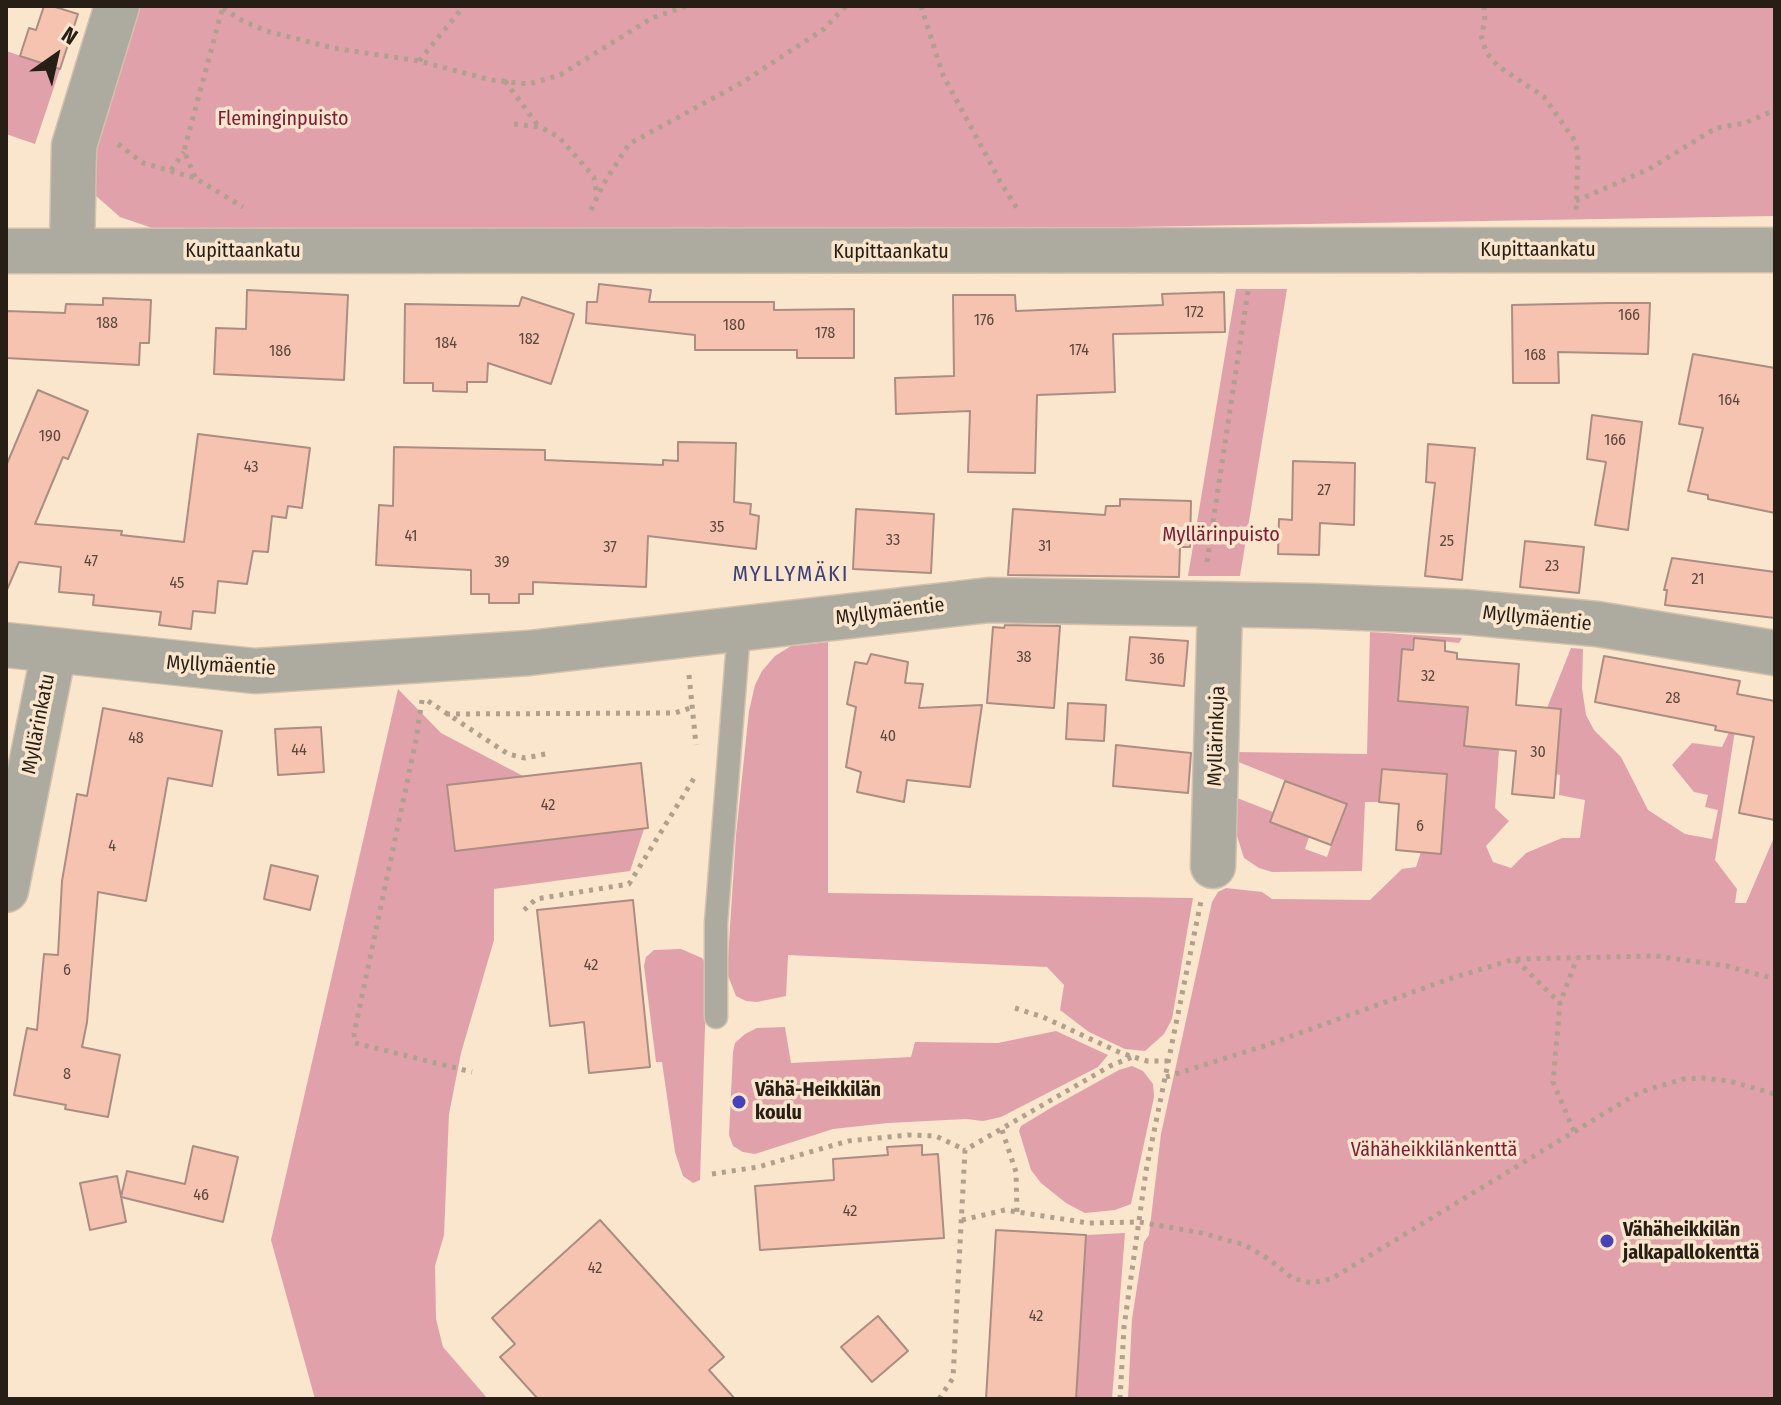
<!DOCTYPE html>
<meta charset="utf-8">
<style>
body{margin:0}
#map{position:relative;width:1781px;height:1405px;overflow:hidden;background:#fae5cd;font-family:"Fira Sans Condensed",sans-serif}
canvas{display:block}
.frame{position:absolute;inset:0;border:8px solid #271f16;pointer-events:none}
.north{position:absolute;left:16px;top:16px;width:80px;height:80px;-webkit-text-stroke:6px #fae5cd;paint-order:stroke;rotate:34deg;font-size:22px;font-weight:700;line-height:32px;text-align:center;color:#271f16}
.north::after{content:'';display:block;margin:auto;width:28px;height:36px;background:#271f16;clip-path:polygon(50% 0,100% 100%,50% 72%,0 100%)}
</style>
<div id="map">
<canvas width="1781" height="1405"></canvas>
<div class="frame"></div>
<div class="north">N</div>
</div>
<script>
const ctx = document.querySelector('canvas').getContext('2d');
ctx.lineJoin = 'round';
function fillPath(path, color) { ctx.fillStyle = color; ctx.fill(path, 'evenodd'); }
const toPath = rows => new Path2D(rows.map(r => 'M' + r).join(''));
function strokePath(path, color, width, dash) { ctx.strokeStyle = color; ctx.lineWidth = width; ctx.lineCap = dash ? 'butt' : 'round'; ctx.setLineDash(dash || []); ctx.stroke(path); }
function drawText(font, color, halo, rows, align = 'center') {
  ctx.font = font + ' "Fira Sans Condensed",sans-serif'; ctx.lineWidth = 7; ctx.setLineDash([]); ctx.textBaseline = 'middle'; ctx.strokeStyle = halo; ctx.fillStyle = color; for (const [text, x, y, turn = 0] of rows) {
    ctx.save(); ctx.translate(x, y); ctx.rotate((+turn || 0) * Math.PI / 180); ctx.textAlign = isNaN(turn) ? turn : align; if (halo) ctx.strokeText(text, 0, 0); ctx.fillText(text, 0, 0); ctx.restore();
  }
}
fillPath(toPath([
 [136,6,1775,6,1775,216,780,233,170,234,120,217,95,195,93,140],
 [6,51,60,69,35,144,6,134],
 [1236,289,1287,289,1240,576,1188,576],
 [1370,632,1462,638,1459,643,1414,638,1399,701,1468,707,1465,742,1499,750,1495,808,1509,821,1486,846,1493,862,1511,868,1526,853,1562,838,1580,838,1585,800,1559,795,1560,775,1556,774,1559,738,1545,737,1547,708,1571,648,1583,649,1582,688,1586,715,1594,730,1621,757,1648,810,1685,834,1712,839,1718,810,1705,807,1708,795,1694,792,1672,765,1692,743,1722,747,1731,728,1735,730,1715,860,1737,889,1735,903,1746,903,1775,835,1775,1399,1128,1399,1132,1319,1144,1242,1149,1235,1161,1134,1212,902,1218,892,1226,888,1262,892,1272,899,1370,900,1402,869,1416,867,1447,774,1382,769,1379,802,1365,802,1362,871,1272,872,1259,868,1244,858,1237,836,1237,798,1273,812,1270,822,1309,837,1305,849,1327,857,1338,826,1326,797,1236,761,1236,752,1367,754],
 [828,642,828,893,1193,898,1172,1019,1164,1034,1145,1051,1125,1049,1089,1032,1060,1010,1064,985,1047,967,788,955,786,996,757,1002,746,1001,736,996,727,973,736,835,749,711,755,685,762,671,775,656,791,646],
 [398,689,441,733,523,776,447,785,455,850,644,829,630,871,494,889,494,940,461,1053,449,1114,444,1235,435,1266,436,1319,443,1347,488,1399,315,1399,271,1240],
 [681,949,702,958,707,966,700,1180,693,1183,683,1176,675,1152,662,1062,656,1062,644,966,646,957,654,950],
 [785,1027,791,1063,911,1057,915,1042,998,1043,1056,1031,1108,1055,1098,1067,1001,1117,983,1121,966,1119,888,1123,833,1129,755,1154,743,1152,733,1146,729,1135,733,1052,735,1043,745,1034,757,1028],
 [1132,1066,1143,1071,1153,1084,1154,1097,1131,1204,1115,1210,1085,1213,1066,1203,1041,1183,1031,1170,1019,1131,1021,1126,1054,1106,1119,1070],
 [1125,1233,1112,1399,1076,1399,1086,1235]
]), '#e1a1aa');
const building = toPath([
 [44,6,52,6,78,14,60,69,20,56,29,28,36,30,44,6],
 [599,284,651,290,649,302,774,302,774,310,854,309,854,358,797,358,797,350,695,350,695,335,586,323,587,302,597,302,599,284],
 [247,290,348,295,344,380,214,374,216,328,246,329,247,290],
 [1224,292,1225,332,1113,334,1115,392,1037,395,1035,473,968,472,970,411,896,414,895,378,954,376,953,295,1015,295,1016,311,1163,305,1162,294,1224,292],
 [522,297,574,314,551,384,488,363,487,382,467,382,467,392,433,391,433,383,404,383,405,304,519,306,522,297],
 [103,298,151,300,149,343,140,343,139,365,6,358,6,311,65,313,66,304,103,305,103,298],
 [1608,303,1650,303,1648,354,1558,352,1559,383,1513,383,1512,305,1608,303],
 [1693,354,1775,368,1775,513,1708,499,1708,495,1688,491,1703,428,1679,424,1693,354],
 [38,390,88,411,68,459,63,457,35,524,122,531,121,535,184,542,198,434,310,448,302,508,288,506,286,518,272,516,268,552,253,551,247,584,218,581,215,613,193,611,191,629,159,625,161,612,93,605,94,595,59,592,61,567,19,562,6,592,6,466,38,390],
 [1592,415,1642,422,1628,530,1595,525,1606,462,1587,459,1592,415],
 [678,442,736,443,734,502,751,504,750,514,759,516,756,549,648,536,646,587,533,582,533,594,519,594,519,603,489,603,489,594,471,594,471,570,376,565,379,505,393,506,394,447,545,450,545,460,663,465,663,460,678,461,678,442],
 [1428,444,1475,448,1462,580,1425,576,1435,483,1426,482,1428,444],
 [1293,461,1355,463,1354,525,1320,523,1319,555,1278,554,1279,519,1292,520,1293,461],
 [1120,499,1191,501,1190,547,1180,547,1179,577,1008,575,1013,509,1105,515,1106,506,1120,506,1120,499],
 [856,509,934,514,931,573,853,569,856,509],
 [1525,541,1584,547,1579,593,1520,587,1525,541],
 [1672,558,1775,572,1775,618,1665,605,1667,590,1664,590,1672,558],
 [1005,625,1060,626,1054,708,987,703,993,627,1004,628,1005,625],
 [1130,637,1188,641,1184,686,1126,680,1130,637],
 [1414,638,1445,641,1445,651,1457,653,1457,659,1519,664,1516,705,1561,709,1554,798,1512,794,1516,751,1464,746,1468,707,1398,701,1402,649,1413,650,1414,638],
 [871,654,908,662,905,683,923,684,919,708,982,705,970,787,907,780,904,802,857,792,861,772,846,767,856,707,847,704,855,662,867,664,871,654],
 [1604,656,1740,681,1737,694,1775,701,1775,820,1739,813,1754,737,1715,730,1716,726,1595,702,1604,656],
 [1068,703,1106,705,1104,741,1066,739,1068,703],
 [103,708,222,731,212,786,168,778,146,901,98,892,87,1022,82,1047,120,1055,108,1117,65,1109,66,1105,14,1095,27,1028,37,1030,44,954,58,955,62,881,77,794,87,796,103,708],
 [321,727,324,772,278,775,275,729,321,727],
 [1116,745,1191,753,1188,793,1113,786,1116,745],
 [641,763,648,828,455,851,447,785,641,763],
 [1382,769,1447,774,1441,854,1396,850,1399,804,1379,802,1382,769],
 [1285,781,1347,804,1331,845,1270,822,1285,781],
 [271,865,318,876,310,910,264,899,271,865],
 [633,900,650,1067,589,1073,584,1022,550,1026,537,910,633,900],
 [922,1145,922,1155,938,1154,944,1238,760,1250,755,1186,834,1180,833,1159,888,1155,887,1147,922,1145],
 [193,1146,238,1157,223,1222,121,1197,127,1171,185,1184,193,1146],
 [117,1176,126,1222,90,1230,80,1183,117,1176],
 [600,1220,724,1357,709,1370,735,1399,538,1399,500,1357,515,1344,492,1318,600,1220],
 [996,1230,1086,1235,1076,1399,986,1399,996,1230],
 [878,1316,908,1351,872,1382,841,1347,878,1316]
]);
fillPath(building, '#f6c3b1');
strokePath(building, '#ab8d83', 2);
const service = toPath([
 [716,1017,716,923,739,630]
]);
const minor = toPath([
 [6,251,1775,250],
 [72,251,74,146,117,6],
 [6,645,255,671,529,653,989,600,1313,606,1465,612,1597,624,1775,653],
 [1213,866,1220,605],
 [6,890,54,651]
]);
strokePath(service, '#d4c1ac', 25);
strokePath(minor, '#d4c1ac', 47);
strokePath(toPath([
 [921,6,943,75,1001,183,1018,210],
 [1484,6,1485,22,1481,35,1486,52,1498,66,1544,97,1573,138,1578,152,1576,212],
 [223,8,239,19,266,31,333,48,419,61,491,80,529,84,560,75,652,18,687,6],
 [419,61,464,6],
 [505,81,539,127],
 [514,124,540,127,559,137,594,177,597,196],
 [118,144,143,163,195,178,243,207],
 [171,170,184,152],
 [195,177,184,151,223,6],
 [1576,201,1649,169,1716,128,1745,123,1775,110],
 [591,210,604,183,629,144,743,82,824,29,846,6],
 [1207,562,1248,291],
 [689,675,696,745],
 [422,700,416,740,354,1034,355,1043,472,1072],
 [428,701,508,754,525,758,550,753],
 [446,714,675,713,693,707],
 [524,910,536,899,629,884,696,775],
 [1516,960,1560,1003],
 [1015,1008,1043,1017,1121,1053,1147,1061,1169,1061],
 [1166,1077,1264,1046,1449,979,1515,959,1656,956,1727,966,1775,979],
 [1002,1130,1016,1172,1017,1212],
 [1574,1131,1553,1082,1560,1003,1577,958],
 [712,1174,758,1167,848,1141,908,1135,936,1136,965,1150],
 [962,1220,1005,1210,1088,1223,1139,1222,1202,1233,1245,1245,1270,1260,1292,1278,1311,1283,1331,1279,1633,1096,1649,1089,1684,1079,1703,1078,1729,1081,1775,1094],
 [939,1399,953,1378,965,1150,1110,1066,1132,1057],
 [1120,1399,1124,1327,1146,1171,1201,901]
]), '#b0a08d', 5, [4, 6]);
strokePath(service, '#adab9f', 22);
strokePath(minor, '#adab9f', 44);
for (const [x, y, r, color] of [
 [739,1102,8,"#4742b8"],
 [1607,1241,8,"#4742b8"]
]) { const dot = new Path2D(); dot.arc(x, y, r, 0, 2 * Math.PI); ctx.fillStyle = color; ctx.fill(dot); strokePath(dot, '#fae5cd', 3); }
drawText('16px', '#5b483d', null, [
 ["172",1194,313],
 ["166",1629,316],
 ["176",984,321],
 ["188",107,324],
 ["180",734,326],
 ["178",825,334],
 ["182",529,340],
 ["184",446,344],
 ["174",1079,351],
 ["186",280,352],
 ["168",1535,356],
 ["164",1729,401],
 ["190",50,437],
 ["166",1615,441],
 ["43",251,468],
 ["27",1324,491],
 ["35",717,528],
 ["41",411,537],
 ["33",893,541],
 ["25",1447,542],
 ["31",1045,547],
 ["37",610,548],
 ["47",91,562],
 ["39",502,563],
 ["23",1552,567],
 ["21",1698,580],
 ["45",177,584],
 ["38",1024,658],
 ["36",1157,660],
 ["32",1428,677],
 ["28",1673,699],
 ["40",888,737],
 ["48",136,739],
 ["44",299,751],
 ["30",1538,753],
 ["42",548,806],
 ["6",1420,827],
 ["4",112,847],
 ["42",591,966],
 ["6",67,971],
 ["8",67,1075],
 ["46",201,1196],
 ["42",850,1212],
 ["42",595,1269],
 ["42",1036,1317]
]);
drawText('20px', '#801c38', '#fae5cd', [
 ["Fleminginpuisto",283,119],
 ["Myllärinpuisto",1221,535],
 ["Vähäheikkilänkenttä",1434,1150]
]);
drawText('20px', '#271f16', '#fae5cd', [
 ["Kupittaankatu",1538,250],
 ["Kupittaankatu",243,251],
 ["Kupittaankatu",891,252],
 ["Myllymäentie",890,612,-7],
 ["Myllymäentie",1537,619,6],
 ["Myllymäentie",221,666,3],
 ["Myllärinkatu",39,724,-79],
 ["Myllärinkuja",1217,736,-88]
]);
drawText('bold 20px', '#271f16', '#fae5cd', [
 ["Vähä-Heikkilän",755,1090],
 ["koulu",755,1113],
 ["Vähäheikkilän",1623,1230],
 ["jalkapallokenttä",1623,1253]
], 'left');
ctx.letterSpacing = '2px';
drawText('22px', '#3b3f7b', '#fae5cd', [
 ["MYLLYMÄKI",791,575]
]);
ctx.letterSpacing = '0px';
</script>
